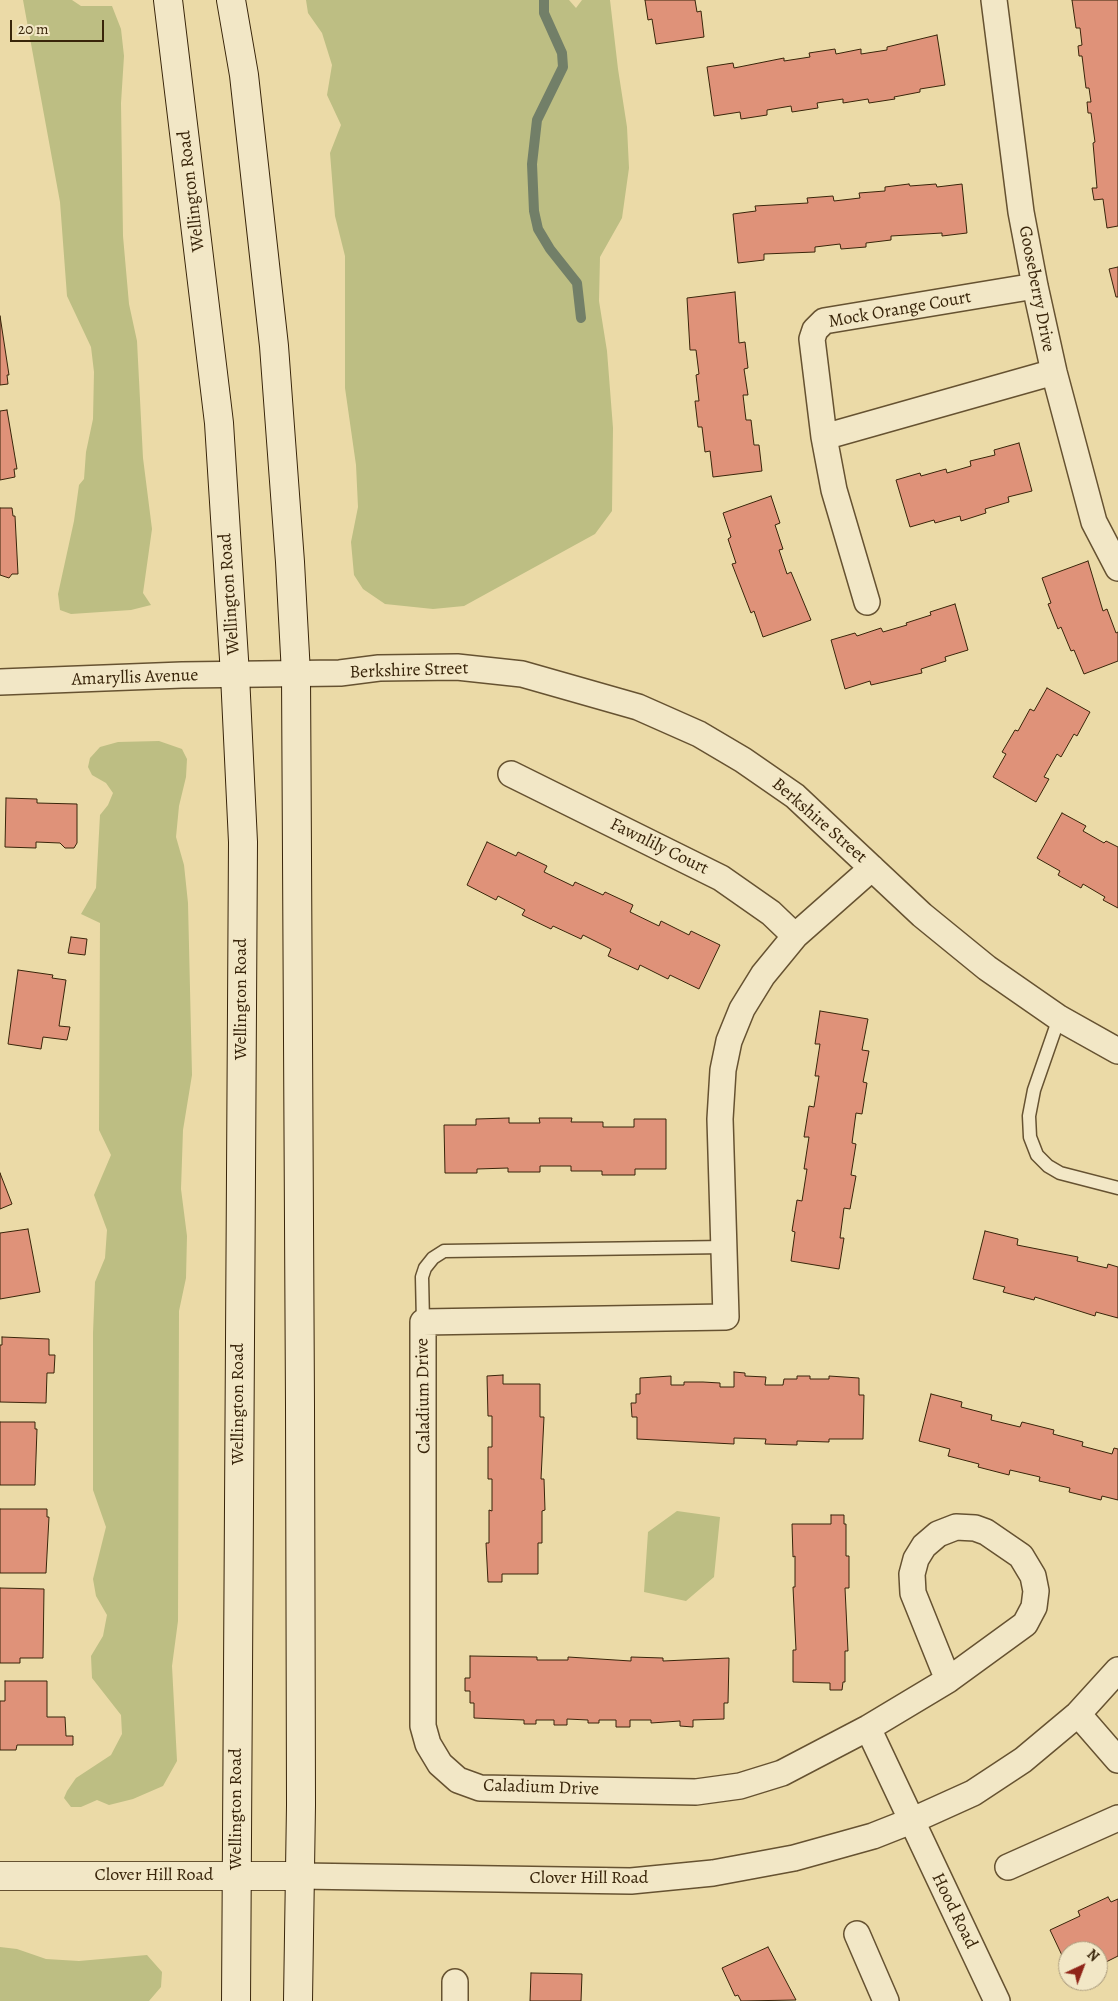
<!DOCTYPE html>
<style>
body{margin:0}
#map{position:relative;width:1118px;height:2001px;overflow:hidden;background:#ebdaa7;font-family:Alegreya,serif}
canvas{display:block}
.north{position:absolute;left:1058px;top:1941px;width:50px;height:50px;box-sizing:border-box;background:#f2e7c6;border:1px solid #a8997b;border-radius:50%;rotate:43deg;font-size:14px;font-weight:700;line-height:20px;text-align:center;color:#39250a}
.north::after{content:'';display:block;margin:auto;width:18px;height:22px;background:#8f2418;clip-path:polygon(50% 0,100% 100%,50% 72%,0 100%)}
.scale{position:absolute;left:10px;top:20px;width:94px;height:22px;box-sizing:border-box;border:2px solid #39250a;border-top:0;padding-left:6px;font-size:15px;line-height:18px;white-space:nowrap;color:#39250a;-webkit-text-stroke:4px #f2e7c6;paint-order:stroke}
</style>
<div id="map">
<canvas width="1118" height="2001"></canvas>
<div class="north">N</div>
<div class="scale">20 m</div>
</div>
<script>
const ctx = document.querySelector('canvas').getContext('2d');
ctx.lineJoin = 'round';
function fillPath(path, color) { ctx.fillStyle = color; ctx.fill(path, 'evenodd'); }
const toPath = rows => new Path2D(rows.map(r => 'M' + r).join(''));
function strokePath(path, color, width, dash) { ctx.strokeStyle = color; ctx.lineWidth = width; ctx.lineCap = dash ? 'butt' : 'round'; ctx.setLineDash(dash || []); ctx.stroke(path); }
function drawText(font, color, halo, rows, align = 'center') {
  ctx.font = font + ' Alegreya,serif'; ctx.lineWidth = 4; ctx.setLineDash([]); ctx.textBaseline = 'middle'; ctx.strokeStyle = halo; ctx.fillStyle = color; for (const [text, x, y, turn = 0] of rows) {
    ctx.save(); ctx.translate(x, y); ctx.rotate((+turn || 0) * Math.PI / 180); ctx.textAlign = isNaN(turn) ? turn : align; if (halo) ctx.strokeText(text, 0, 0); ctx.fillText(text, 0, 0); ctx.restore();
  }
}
fillPath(toPath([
 [23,0,72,0,81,6,112,6,121,29,124,56,121,103,123,236,129,304,137,341,143,458,152,529,143,593,151,605,131,610,71,614,60,610,58,594,74,521,79,485,84,479,86,452,93,419,94,372,91,347,67,296,60,202],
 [306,0,569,0,576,8,582,0,610,0,618,69,627,127,629,168,622,218,600,257,599,301,607,351,613,428,612,511,595,534,464,606,433,609,385,604,363,589,354,575,351,542,358,507,356,465,345,388,345,256,335,216,330,153,341,125,327,95,332,65,322,33,308,13],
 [159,741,182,749,187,759,186,777,179,806,176,837,184,865,188,903,192,1075,183,1130,181,1189,187,1236,186,1278,179,1311,178,1621,172,1666,177,1761,163,1786,133,1799,109,1805,97,1800,81,1807,71,1807,64,1798,67,1791,76,1778,111,1755,122,1734,121,1715,92,1678,91,1656,103,1636,107,1615,96,1596,93,1579,106,1527,93,1490,93,1333,95,1282,105,1258,107,1230,94,1195,111,1155,99,1130,100,923,81,914,96,888,100,815,108,805,113,793,106,783,92,775,88,767,90,758,100,747,118,742],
 [677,1511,720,1517,714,1577,686,1601,644,1592,648,1532],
 [0,1947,17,1949,46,1959,79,1961,147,1955,162,1972,161,1987,149,2001,0,2001]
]), '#bdbe83');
strokePath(toPath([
 [544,0,544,13,562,53,563,67,537,120,532,164,534,211,538,229,550,249,577,283,581,318]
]), '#727f68', 10);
const building = toPath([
 [645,0,695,0,697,12,701,11,704,37,656,44,652,19,648,20,645,0],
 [1072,0,1118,0,1118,226,1107,228,1103,199,1094,200,1092,188,1097,188,1093,143,1095,142,1091,113,1088,113,1087,102,1091,102,1089,88,1086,88,1082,56,1079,56,1078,46,1082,45,1080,28,1076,28,1072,0],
 [937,35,945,85,920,89,920,92,894,97,895,99,869,103,868,99,843,103,843,99,817,103,818,108,792,112,791,106,767,110,767,115,741,119,740,112,714,116,707,67,733,63,734,68,784,58,784,61,810,57,809,53,835,49,836,54,861,49,861,54,887,50,887,47,937,35],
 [909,184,910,186,936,184,937,187,962,184,967,233,942,236,942,233,891,236,891,240,866,243,866,247,841,249,840,244,815,247,815,252,764,254,764,260,738,263,733,214,756,211,755,206,808,203,807,198,833,196,834,201,860,198,859,193,885,191,885,187,909,184],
 [1118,267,1118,297,1116,297,1109,269,1118,267],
 [735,292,739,343,745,342,748,368,744,369,748,395,743,395,746,420,751,420,754,445,759,445,762,471,713,477,710,451,705,452,702,427,698,427,695,401,699,401,696,375,699,374,696,350,690,350,687,298,735,292],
 [0,316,9,375,7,375,8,384,0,385,0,316],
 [7,410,17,469,14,469,15,477,0,480,0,411,7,410],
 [1019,443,1032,491,1008,497,1009,502,985,509,986,513,961,521,960,516,935,523,934,520,910,527,896,480,920,473,921,476,946,469,947,473,971,466,970,461,995,455,994,450,1019,443],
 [771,496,780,523,775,525,783,549,779,550,787,574,791,572,811,620,763,637,754,611,751,613,732,564,736,563,728,539,731,537,723,513,771,496],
 [0,508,12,508,13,516,15,516,18,574,12,574,9,578,0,575,0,508],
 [1088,561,1103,611,1107,609,1116,633,1118,632,1118,661,1084,674,1074,650,1071,651,1061,627,1058,629,1048,604,1051,603,1042,578,1088,561],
 [955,604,968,650,945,657,946,661,921,669,922,673,871,685,870,681,845,689,831,640,855,633,857,636,881,628,883,632,907,625,906,623,931,615,930,612,955,604],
 [1047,688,1090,712,1077,736,1074,734,1061,757,1057,754,1044,777,1049,779,1036,802,993,777,1006,754,1002,752,1015,730,1018,731,1030,709,1034,711,1047,688],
 [6,798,37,799,37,803,77,804,77,843,74,848,65,848,60,843,36,842,36,848,5,847,6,798],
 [1062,813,1086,826,1083,831,1104,843,1106,841,1118,847,1118,908,1103,900,1105,897,1083,884,1081,888,1058,875,1060,871,1037,858,1062,813],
 [487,842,516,856,518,852,547,866,544,872,573,886,575,882,603,895,605,892,633,905,630,912,659,926,661,921,689,935,691,931,720,945,699,989,670,975,668,979,640,965,638,970,608,956,611,949,583,935,581,939,553,926,551,929,522,915,525,910,498,896,496,900,467,885,487,842],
 [71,937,87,939,85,955,68,953,71,937],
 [18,970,53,975,52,978,66,980,59,1026,70,1027,67,1040,43,1037,41,1049,8,1044,18,970],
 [820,1011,868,1019,862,1050,869,1051,863,1082,867,1083,862,1114,856,1113,852,1143,856,1144,851,1175,856,1176,850,1209,844,1208,840,1238,844,1238,839,1269,791,1261,795,1232,792,1231,797,1200,802,1201,807,1169,804,1169,809,1137,804,1137,809,1106,814,1107,819,1076,815,1076,820,1044,815,1044,820,1011],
 [509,1118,509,1123,540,1123,539,1118,572,1118,571,1122,603,1122,603,1127,634,1127,634,1119,666,1119,666,1169,635,1169,635,1175,602,1175,602,1171,571,1171,571,1166,540,1166,540,1172,508,1172,508,1168,477,1169,477,1173,445,1173,444,1125,476,1125,476,1119,509,1118],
 [0,1173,12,1204,0,1209,0,1173],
 [28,1229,40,1292,0,1299,0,1233,28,1229],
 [985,1231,1018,1239,1017,1245,1078,1257,1077,1261,1107,1268,1108,1264,1118,1267,1118,1318,1096,1312,1095,1316,1035,1297,1034,1300,1003,1292,1005,1287,973,1279,985,1231],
 [2,1337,49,1339,49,1355,55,1355,54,1373,47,1373,46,1403,0,1402,0,1345,2,1345,2,1337],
 [734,1372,745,1373,745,1376,766,1377,765,1385,783,1385,784,1379,797,1379,797,1376,810,1376,810,1379,829,1379,829,1376,859,1378,859,1395,864,1395,863,1439,829,1439,829,1442,797,1441,797,1445,765,1444,766,1439,734,1438,734,1444,637,1439,637,1417,632,1417,631,1403,636,1403,636,1394,640,1394,640,1378,671,1376,671,1385,684,1385,684,1382,703,1382,720,1383,720,1387,734,1387,734,1372],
 [503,1375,503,1384,540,1384,540,1417,544,1417,541,1479,544,1479,545,1510,542,1511,542,1543,538,1543,538,1574,502,1574,502,1582,488,1582,486,1543,489,1543,489,1510,492,1511,492,1479,488,1479,488,1447,492,1447,492,1416,488,1416,487,1376,503,1375],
 [931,1394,962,1402,961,1407,992,1415,991,1420,1020,1427,1022,1422,1054,1430,1053,1434,1083,1442,1082,1446,1112,1454,1114,1448,1118,1449,1118,1500,1102,1496,1101,1500,1069,1492,1070,1488,1039,1481,1040,1477,1010,1470,1009,1475,978,1467,979,1464,948,1456,950,1449,919,1441,931,1394],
 [0,1422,35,1422,35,1429,37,1429,35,1485,0,1485,0,1422],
 [0,1509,47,1509,47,1517,49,1517,46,1573,0,1573,0,1509],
 [831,1515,844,1515,844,1524,846,1524,846,1556,849,1556,849,1588,845,1588,848,1651,845,1651,845,1682,843,1682,842,1690,830,1690,830,1683,793,1682,793,1650,796,1650,793,1587,795,1587,795,1556,793,1557,792,1524,831,1524,831,1515],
 [0,1588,44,1589,43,1658,20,1658,20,1663,0,1663,0,1588],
 [470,1656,537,1657,537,1660,568,1660,568,1657,631,1661,631,1657,663,1658,663,1661,729,1658,728,1703,724,1703,724,1719,693,1720,693,1727,680,1726,680,1721,651,1723,651,1720,630,1720,630,1727,616,1727,616,1720,599,1720,599,1723,588,1723,588,1720,567,1719,567,1725,554,1725,554,1720,536,1720,536,1724,524,1724,524,1720,474,1718,474,1703,470,1703,470,1691,465,1691,465,1678,470,1678,470,1656],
 [5,1681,47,1681,47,1717,65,1717,66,1736,73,1736,73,1745,17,1745,16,1750,0,1750,0,1701,5,1701,5,1681],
 [1108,1897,1111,1902,1118,1899,1118,1956,1104,1963,1106,1968,1098,1972,1098,1951,1068,1951,1068,1968,1050,1930,1080,1916,1078,1911,1108,1897],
 [768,1947,796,2000,741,2001,738,1995,735,1996,722,1968,768,1947],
 [531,1973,582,1974,581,2001,530,2001,531,1973]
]);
fillPath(building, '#df9279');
strokePath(building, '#39250a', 1);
const service = toPath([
 [1059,1018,1034,1090,1029,1116,1030,1137,1037,1155,1048,1166,1060,1173,1118,1188],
 [423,1322,422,1277,425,1268,433,1258,444,1251,725,1247]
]);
const minor = toPath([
 [994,0,1021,212,1035,286,1054,372,1094,522,1118,568],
 [824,437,1054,372],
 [867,602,834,490,824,437,812,339,815,330,824,321,1035,286],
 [0,682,182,675,340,673,379,668,457,667,522,674,638,707,699,734,743,760,795,796,922,915,987,968,1059,1018,1118,1051],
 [511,774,721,878,771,913,795,936],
 [872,868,795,936,763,975,742,1009,729,1041,723,1070,720,1119,726,1317,423,1322,423,1726,428,1744,440,1764,458,1780,480,1788,696,1792,740,1786,782,1773,868,1728,948,1680],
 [956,1527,975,1528,986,1532,1021,1556,1033,1576,1036,1591,1034,1607,1025,1624,948,1680,913,1593,912,1574,916,1559,924,1546,938,1534,956,1527],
 [1078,1714,1118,1760],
 [868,1728,997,2001],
 [1008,1867,1118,1818],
 [300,1876,631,1881,713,1873,794,1858,873,1836,911,1821,973,1793,1023,1760,1078,1714,1118,1670],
 [857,1934,886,2001],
 [455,2001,455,1982]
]);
const tertiary = toPath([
 [0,1876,300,1876]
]);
const secondary = toPath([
 [168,0,219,423,235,675,243,842,236,2001],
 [231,0,244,75,274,346,290,562,296,674,300,1406,301,1805,298,2001]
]);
strokePath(service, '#665231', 15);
strokePath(minor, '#665231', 28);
strokePath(tertiary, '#665231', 30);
strokePath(secondary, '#39250a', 30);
strokePath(service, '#f2e7c6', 12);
strokePath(minor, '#f2e7c6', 25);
strokePath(tertiary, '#f2e7c6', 28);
strokePath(secondary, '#f2e7c6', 28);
drawText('18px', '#39250a', '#f2e7c6', [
 ["Wellington Road",192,191,-97],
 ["Gooseberry Drive",1036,289,79],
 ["Mock Orange Court",900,310,-10],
 ["Wellington Road",230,594,-94],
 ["Berkshire Street",409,671,-2],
 ["Amaryllis Avenue",135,678,-2],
 ["Berkshire Street",819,821,41],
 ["Fawnlily Court",659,847,26],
 ["Wellington Road",242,999,-90],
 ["Caladium Drive",424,1396,-91],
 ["Wellington Road",239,1404,-90],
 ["Caladium Drive",541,1788,2],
 ["Wellington Road",237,1809,-90],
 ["Clover Hill Road",154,1876],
 ["Clover Hill Road",589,1879],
 ["Hood Road",954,1911,64]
]);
</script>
